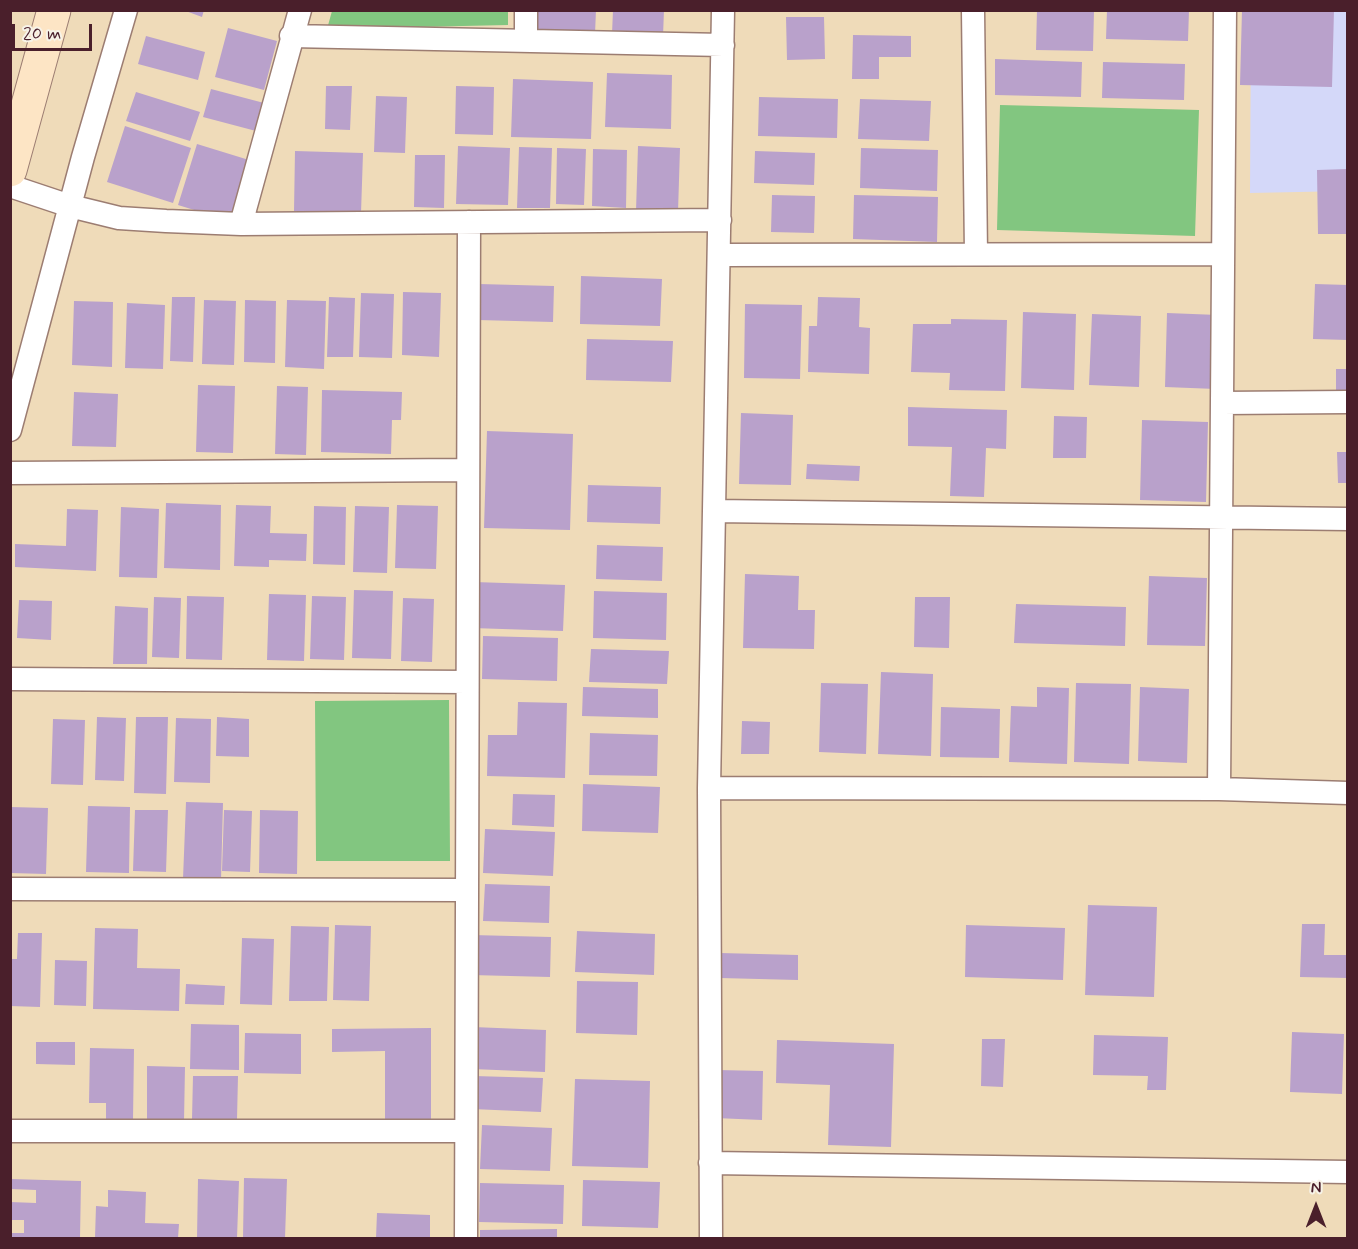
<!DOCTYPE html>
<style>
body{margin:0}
#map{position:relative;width:1358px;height:1249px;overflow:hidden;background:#efdbb9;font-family:Mynerve,sans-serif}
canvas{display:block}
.frame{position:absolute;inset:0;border:12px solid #4a1f2b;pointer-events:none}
.north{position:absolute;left:1286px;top:1177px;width:60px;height:60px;-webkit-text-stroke:4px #f7f3e8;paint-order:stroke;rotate:0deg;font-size:16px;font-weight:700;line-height:24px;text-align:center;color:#4a1f2b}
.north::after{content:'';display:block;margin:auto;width:21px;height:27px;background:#4a1f2b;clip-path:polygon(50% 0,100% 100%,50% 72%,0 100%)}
.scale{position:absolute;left:12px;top:24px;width:80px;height:27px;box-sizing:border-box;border:3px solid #4a1f2b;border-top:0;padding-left:8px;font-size:18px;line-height:21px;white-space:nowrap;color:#4a1f2b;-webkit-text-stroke:4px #f7f3e8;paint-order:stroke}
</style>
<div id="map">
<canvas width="1358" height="1249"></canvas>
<div class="frame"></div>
<div class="north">N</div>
<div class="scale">20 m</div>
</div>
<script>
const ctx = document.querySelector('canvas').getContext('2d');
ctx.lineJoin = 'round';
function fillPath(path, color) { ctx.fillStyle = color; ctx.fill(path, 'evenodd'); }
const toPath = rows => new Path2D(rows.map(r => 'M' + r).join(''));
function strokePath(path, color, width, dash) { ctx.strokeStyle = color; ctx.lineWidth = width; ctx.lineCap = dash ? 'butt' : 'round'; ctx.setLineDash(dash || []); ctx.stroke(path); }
fillPath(toPath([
 [1251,11,1347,11,1347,191,1250,193]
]), '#d4d8f9');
fillPath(toPath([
 [332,11,508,11,508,25,327,29],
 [1000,105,1199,110,1195,236,997,230],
 [449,700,450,861,316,861,315,701]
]), '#82c680');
fillPath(toPath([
 [183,10,204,10,202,17],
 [535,10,596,10,595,34,534,32],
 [613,10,664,10,663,36,612,34],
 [1037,10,1094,11,1093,51,1036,50],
 [1107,10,1189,10,1188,41,1106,39],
 [1242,10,1334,10,1332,87,1240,85],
 [786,17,824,17,825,59,787,60],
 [228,28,277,41,264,90,215,77],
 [853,35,911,36,911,57,879,57,879,79,852,79],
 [146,36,205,52,198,80,138,64],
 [995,59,1082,62,1081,97,995,95],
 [1103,62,1185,64,1184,100,1102,98],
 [607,73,672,75,671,129,605,127],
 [513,79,593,82,591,139,511,137],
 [326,86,352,86,350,130,325,129],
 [456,86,494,87,493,135,455,134],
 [211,89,264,103,256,131,203,117],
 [136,92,200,112,190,141,126,121],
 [376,96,407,97,405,153,374,152],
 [759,97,838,99,837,138,758,136],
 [860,99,931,101,929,141,858,139],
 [125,126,191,148,173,203,107,182],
 [197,144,249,160,230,221,178,205],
 [458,146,510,148,508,205,456,204],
 [638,146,680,148,678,212,636,211],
 [519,147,552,148,550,208,517,208],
 [557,148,586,149,584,205,556,204],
 [861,148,938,150,937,191,860,188],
 [593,149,627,150,626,208,592,206],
 [295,151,363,153,361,213,294,211],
 [755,151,815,153,814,185,754,183],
 [415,155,445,155,444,208,414,207],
 [1348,169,1348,234,1318,234,1317,170],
 [772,195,815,196,814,233,771,232],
 [854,195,938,197,937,242,853,239],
 [581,276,662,279,660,326,580,324],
 [479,284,554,286,553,322,478,320],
 [1315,284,1348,285,1348,340,1313,339],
 [403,292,441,293,439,357,402,355],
 [361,293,394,294,392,358,359,357],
 [172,297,195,297,193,362,170,361],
 [329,297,355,298,353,357,327,357],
 [818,297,860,298,859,327,870,328,869,374,808,372,809,326,817,326],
 [204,300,236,301,234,365,202,364],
 [245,300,276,301,275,363,244,362],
 [287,300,326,301,324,369,285,367],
 [74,301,113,302,112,367,72,365],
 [127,303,165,305,163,369,125,368],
 [745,304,802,305,800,379,744,378],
 [1023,312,1076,314,1074,390,1021,388],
 [1167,313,1218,315,1216,389,1165,387],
 [1092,314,1141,316,1139,387,1089,385],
 [951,319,1007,320,1005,391,949,390,950,373,911,372,913,324,951,324],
 [587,339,673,341,671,382,586,380],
 [1336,369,1348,369,1348,391,1336,391],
 [198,385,235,386,233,453,196,452],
 [277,386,308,387,306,455,275,454],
 [322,390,402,392,401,420,392,420,391,454,321,452],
 [74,392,118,394,116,447,72,446],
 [908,407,1007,410,1006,449,986,448,984,497,950,496,952,447,908,446],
 [741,413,793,415,791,485,739,484],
 [1054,416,1087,417,1086,458,1053,458],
 [1142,420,1208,422,1206,502,1140,500],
 [487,431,573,434,570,530,484,528],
 [1337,452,1348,452,1348,483,1338,483],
 [807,464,860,466,859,481,806,479],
 [588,485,661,487,660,524,587,522],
 [166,503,221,505,220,570,164,568],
 [236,505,271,506,270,533,307,534,306,561,269,560,269,567,234,566],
 [397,505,438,506,436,569,395,568],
 [314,506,346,507,345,565,313,564],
 [355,506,389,507,387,573,353,572],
 [121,507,159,509,157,578,119,577],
 [67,509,98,510,96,571,15,567,15,544,66,546],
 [597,545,663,547,662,581,596,579],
 [745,574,799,576,798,610,815,610,814,649,743,648],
 [1149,576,1207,578,1205,646,1147,645],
 [474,582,565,585,563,631,472,628],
 [354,590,393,591,391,659,352,658],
 [594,591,667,593,666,640,593,638],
 [269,594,306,595,304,661,267,660],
 [187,596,224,597,222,660,186,659],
 [312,596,346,597,344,660,310,659],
 [154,597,181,598,179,658,152,657],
 [915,597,950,597,949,648,914,647],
 [403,598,434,599,432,662,401,661],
 [19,600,52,601,51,640,17,638],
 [1016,604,1126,607,1125,646,1014,643],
 [115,606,148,608,147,664,113,664],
 [483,636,558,638,557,681,482,679],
 [591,649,669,651,667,684,589,682],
 [881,672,933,674,931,756,878,754],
 [821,683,868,684,866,754,819,752],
 [1076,683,1131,684,1129,764,1074,762],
 [583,687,658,689,658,718,582,716],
 [1037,687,1069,688,1067,764,1009,762,1011,706,1037,707],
 [1140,687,1189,689,1187,763,1138,761],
 [518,702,567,703,565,778,487,776,488,735,517,735],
 [941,707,1000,709,999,758,940,757],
 [97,717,126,718,124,781,95,780],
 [136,717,168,717,166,794,134,793],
 [217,717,249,719,249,757,216,756],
 [176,718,211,719,210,783,174,782],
 [53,719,85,720,83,785,51,784],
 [742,721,770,722,769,754,741,754],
 [590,733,658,735,657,776,589,775],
 [583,784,660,787,658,833,582,831],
 [513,794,555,795,554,827,512,825],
 [186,802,223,803,221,880,183,879],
 [88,806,130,807,129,873,86,872],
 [10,807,48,808,46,874,10,873],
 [135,810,168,810,166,872,133,871],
 [224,810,252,811,250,872,222,871],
 [260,810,298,811,297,874,259,873],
 [485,829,555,832,553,876,483,873],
 [485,884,550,886,549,923,483,921],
 [1088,905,1157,907,1154,997,1085,995],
 [1302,924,1325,924,1324,955,1348,955,1348,978,1300,977],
 [335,925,371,926,369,1001,333,1000],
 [966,925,1065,928,1063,980,965,977],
 [291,926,329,927,327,1001,289,1001],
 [95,928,138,929,137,968,180,969,179,1011,93,1009],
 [577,931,655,934,654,975,575,972],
 [18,933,42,933,40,1007,10,1006,10,959,17,959],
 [472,935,551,937,550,977,471,975],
 [242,938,274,939,272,1005,240,1004],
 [720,953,798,955,798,980,720,978],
 [55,960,87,961,86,1006,54,1005],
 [577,981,638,982,637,1035,576,1033],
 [186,984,225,986,224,1005,185,1004],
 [191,1024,239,1025,239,1070,190,1069],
 [473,1027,546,1030,545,1072,472,1069],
 [431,1028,431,1119,385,1120,385,1051,332,1052,332,1029],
 [1292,1032,1344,1034,1342,1094,1290,1092],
 [245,1033,301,1034,301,1074,244,1073],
 [1094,1035,1168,1037,1166,1090,1147,1090,1148,1076,1093,1075],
 [982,1039,1005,1039,1003,1087,981,1086],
 [777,1040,894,1044,891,1147,828,1145,830,1085,776,1083],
 [36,1042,75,1042,75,1065,36,1064],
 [90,1048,134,1049,133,1120,106,1120,106,1103,89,1103],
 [147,1066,185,1067,184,1121,147,1121],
 [717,1070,763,1071,762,1120,715,1118],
 [193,1076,238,1076,237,1119,192,1119],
 [474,1076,543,1078,541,1112,472,1109],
 [575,1079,650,1081,648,1168,572,1166],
 [482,1125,552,1128,550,1171,480,1169],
 [244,1178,287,1179,285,1238,243,1238],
 [10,1179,81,1181,80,1238,10,1238,10,1233,24,1233,24,1220,10,1220,10,1202,36,1203,36,1190,10,1189],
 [198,1179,239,1181,237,1238,197,1238],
 [583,1180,660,1182,658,1228,582,1226],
 [480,1183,564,1185,563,1224,479,1222],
 [108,1190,146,1192,145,1223,179,1224,178,1238,95,1238,96,1206,108,1207],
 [377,1213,430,1215,430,1238,376,1238],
 [557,1229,557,1238,480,1238,480,1230]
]), '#b9a1cb');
const street = toPath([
 [526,10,526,39],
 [973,10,976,254],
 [291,36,723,45],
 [10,186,70,206,119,218,166,221,241,224,720,220],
 [241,224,300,10],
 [719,255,1223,254],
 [1222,403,1348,402],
 [10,430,83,157,126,10],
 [10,473,467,470],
 [714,511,1348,519],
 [10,679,467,682],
 [709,788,1219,789,1348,793],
 [1219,789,1225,10],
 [10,889,466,890],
 [10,1131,465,1131],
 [710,1163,1348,1172],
 [466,1238,469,222],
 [711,1238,709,788,723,10]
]);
const secondary = toPath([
 [10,170,54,10]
]);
strokePath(street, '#9c7d72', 25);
strokePath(secondary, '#9c7d72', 35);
strokePath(street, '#fff', 22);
strokePath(secondary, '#fde5c5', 33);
</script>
